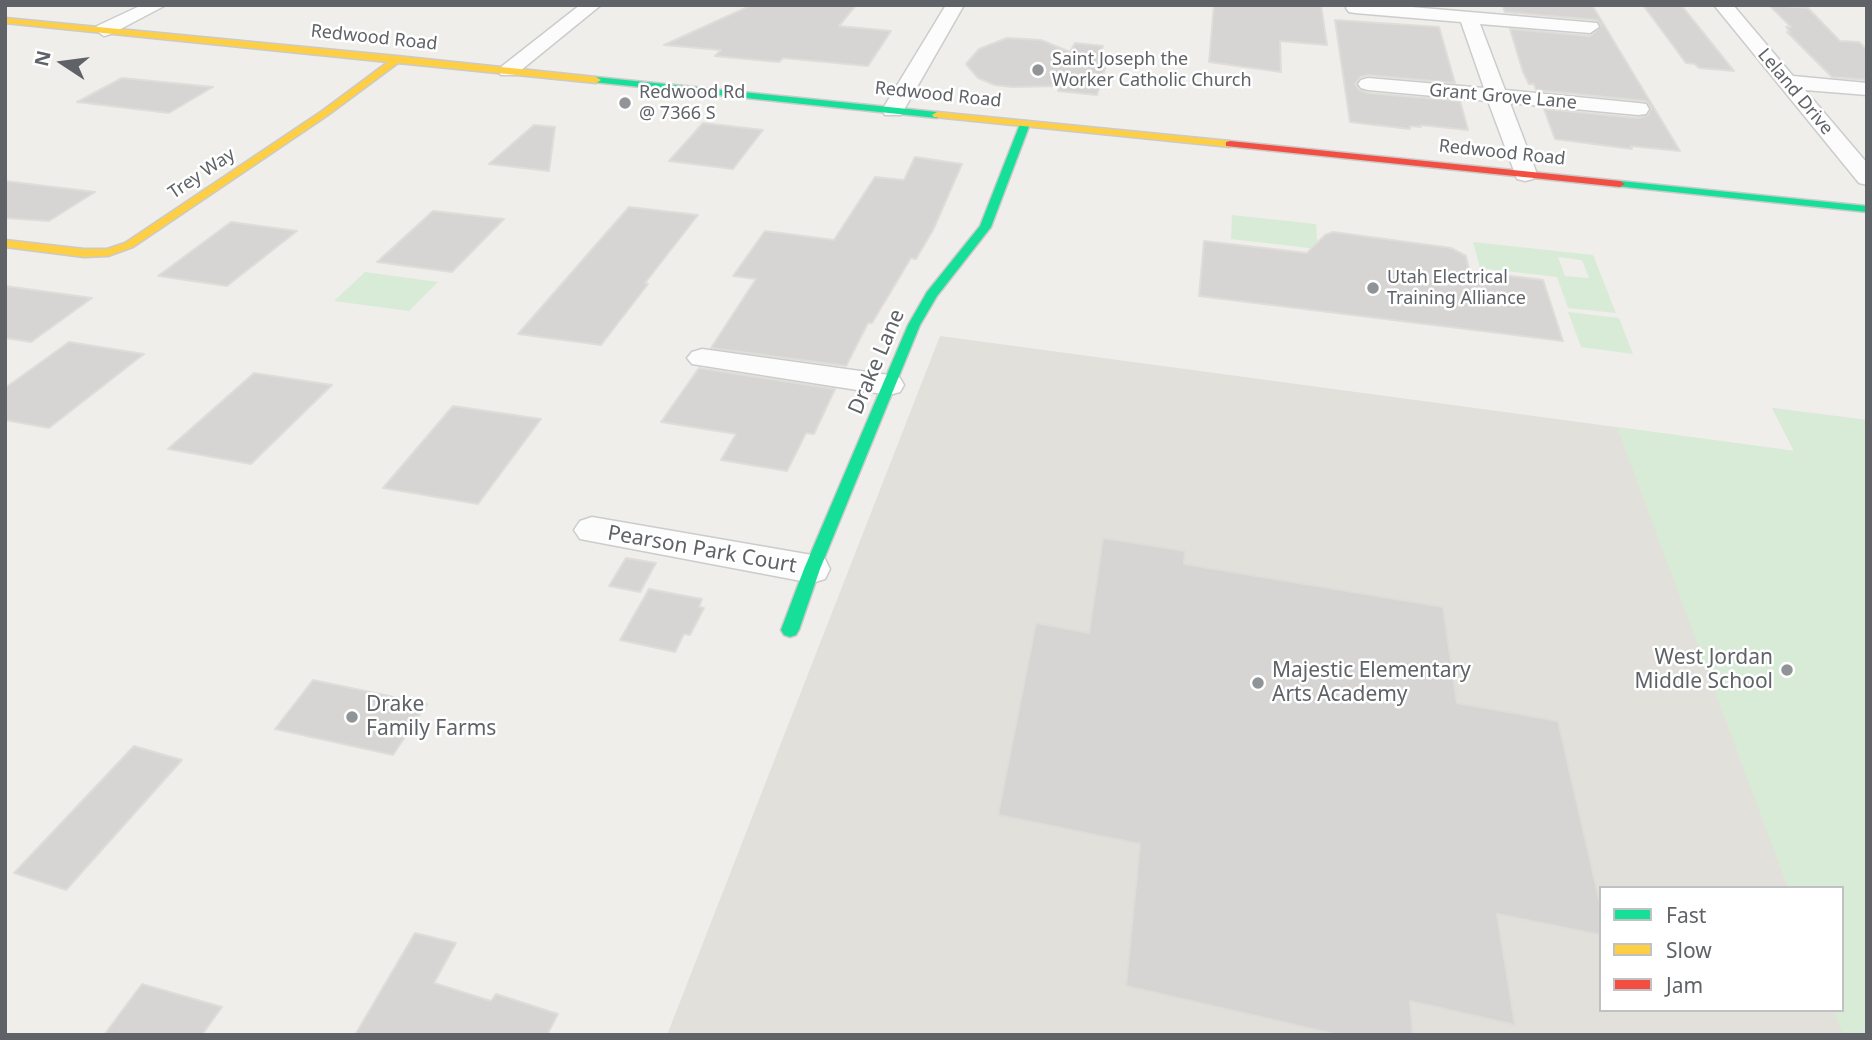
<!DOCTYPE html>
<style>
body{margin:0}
#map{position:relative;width:1872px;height:1040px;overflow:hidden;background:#efeeea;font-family:"Noto Sans",sans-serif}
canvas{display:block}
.frame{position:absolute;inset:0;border:7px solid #5f6368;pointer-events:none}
.legend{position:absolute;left:1599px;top:886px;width:245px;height:126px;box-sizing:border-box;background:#fff;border:2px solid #bfc1c3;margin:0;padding:9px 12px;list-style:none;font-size:21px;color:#5f6368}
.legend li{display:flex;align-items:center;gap:14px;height:35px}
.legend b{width:35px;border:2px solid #bfc1c3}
.north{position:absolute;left:28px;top:28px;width:70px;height:70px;-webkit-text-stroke:5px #fff;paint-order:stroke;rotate:283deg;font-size:19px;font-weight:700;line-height:28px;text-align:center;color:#5f6368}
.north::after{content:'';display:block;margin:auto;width:24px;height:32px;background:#5f6368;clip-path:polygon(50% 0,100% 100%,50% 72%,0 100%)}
</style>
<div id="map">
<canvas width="1872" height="1040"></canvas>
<div class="frame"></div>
<ul class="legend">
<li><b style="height:9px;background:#16e098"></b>Fast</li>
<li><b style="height:9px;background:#ffcf43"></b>Slow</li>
<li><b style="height:9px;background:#f24e42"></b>Jam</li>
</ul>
<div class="north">N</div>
</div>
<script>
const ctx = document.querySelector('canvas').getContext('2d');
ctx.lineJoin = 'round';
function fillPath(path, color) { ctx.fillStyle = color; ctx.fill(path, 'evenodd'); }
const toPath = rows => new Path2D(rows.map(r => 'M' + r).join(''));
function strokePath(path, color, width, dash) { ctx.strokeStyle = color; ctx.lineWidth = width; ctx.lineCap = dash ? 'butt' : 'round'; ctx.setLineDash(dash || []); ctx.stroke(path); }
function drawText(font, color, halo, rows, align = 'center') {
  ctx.font = font + ' "Noto Sans",sans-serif'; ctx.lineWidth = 5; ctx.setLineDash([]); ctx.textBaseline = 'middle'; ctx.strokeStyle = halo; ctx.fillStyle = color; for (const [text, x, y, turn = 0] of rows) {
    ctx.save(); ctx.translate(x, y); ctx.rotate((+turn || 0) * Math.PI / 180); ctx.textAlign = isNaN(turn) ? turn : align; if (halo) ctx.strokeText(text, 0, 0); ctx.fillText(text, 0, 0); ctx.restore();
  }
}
fillPath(toPath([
 [940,336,1794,451,1772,408,1867,420,1867,1035,667,1035],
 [1601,888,1842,888,1842,1010,1601,1010]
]), '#e2e0da');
fillPath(toPath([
 [1232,215,1316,224,1318,249,1231,239],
 [1473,242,1593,255,1616,313,1568,308,1557,277,1480,268],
 [1558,257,1582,260,1589,278,1565,276],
 [365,272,438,282,409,311,334,301],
 [1568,312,1619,318,1633,354,1581,347],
 [1772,408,1867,420,1867,1035,1843,1035,1834,1010,1842,1010,1842,888,1788,888,1617,427,1795,451]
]), '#d8ebd6');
const building = toPath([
 [752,5,856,5,839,26,891,31,868,66,783,58,779,62,715,56,721,50,664,45,752,5],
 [1214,5,1321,5,1327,45,1280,41,1281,72,1209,62,1214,5],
 [1502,5,1592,5,1680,151,1631,146,1632,149,1555,139,1544,109,1638,118,1648,115,1651,108,1646,101,1536,90,1534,84,1529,84,1523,72,1510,29,1590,36,1601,26,1597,20,1505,12,1502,5],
 [1643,5,1681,5,1734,71,1699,68,1695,64,1686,63,1643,5],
 [1769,5,1808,8,1840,41,1859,42,1867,50,1867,80,1832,77,1787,32,1790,32,1786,27,1791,27,1769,5],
 [1335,20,1439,27,1455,83,1368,75,1360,77,1355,84,1359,90,1368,93,1460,101,1468,130,1421,125,1421,127,1410,126,1410,129,1350,122,1335,20],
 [1007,38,1041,40,1070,52,1075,43,1103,46,1098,61,1107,62,1097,95,1058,91,1060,86,1012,87,995,85,978,78,966,64,979,49,1007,38],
 [122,78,213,87,169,113,77,102,122,78],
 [703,123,763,130,733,169,669,161,703,123],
 [534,125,555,127,549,171,489,164,534,125],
 [915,157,962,164,933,230,916,259,911,258,872,323,868,323,846,366,711,348,756,279,733,276,765,231,834,240,875,177,904,180,915,157],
 [5,181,95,192,49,221,5,218,5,181],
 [629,207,698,215,645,283,648,284,601,345,518,334,629,207],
 [433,211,504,219,452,272,377,262,433,211],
 [231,222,297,231,227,286,158,276,231,222],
 [1333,232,1451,248,1466,256,1469,271,1543,280,1563,341,1199,296,1204,241,1307,253,1325,235,1333,232],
 [5,286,92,298,31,342,5,338,5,286],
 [69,342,144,354,49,428,5,420,5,388,69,342],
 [699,368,835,389,814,434,806,433,787,471,721,460,736,434,661,422,699,368],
 [254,373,332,385,251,464,168,449,254,373],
 [453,406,541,419,478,504,383,488,453,406],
 [1103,538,1185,551,1184,564,1443,607,1457,703,1558,721,1601,908,1601,935,1497,914,1515,1025,1410,1001,1413,1035,1339,1035,1126,986,1140,844,998,815,1036,623,1089,633,1103,538],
 [626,558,656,563,640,592,609,586,626,558],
 [649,589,702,599,699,607,704,608,690,635,684,634,675,652,620,640,649,589],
 [313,680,427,704,393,755,275,729,313,680],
 [134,746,182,760,66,890,14,873,134,746],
 [415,933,456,943,434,983,491,1001,496,994,558,1014,547,1035,355,1035,415,933],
 [142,984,222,1007,202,1035,104,1035,142,984]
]);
fillPath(building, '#d6d5d3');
strokePath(building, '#deddd9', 2);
const street = toPath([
 [142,5,166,5,111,34,104,36,95,30,97,26,142,5],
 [580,5,601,5,515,75,501,75,498,71,501,67,580,5],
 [946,5,964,5,901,115,885,115,882,110,946,5],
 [1348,5,1388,5,1597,23,1599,27,1590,33,1480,24,1505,90,1638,103,1646,104,1649,109,1646,114,1638,115,1510,103,1537,174,1533,179,1525,181,1517,179,1488,101,1368,90,1361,88,1358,84,1361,80,1368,78,1484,88,1461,22,1355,13,1349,12,1346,8,1348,5],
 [1714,5,1733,5,1793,76,1867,83,1867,95,1805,90,1867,163,1867,185,1859,183,1714,5],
 [702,349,889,375,900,378,904,385,900,392,889,395,692,364,687,358,692,352,702,349],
 [592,517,812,555,825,559,830,569,825,579,812,583,580,539,574,530,580,521,592,517]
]);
const fast = toPath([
 [596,77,937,112,942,115,937,118,593,82,593,78,596,77],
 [1025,121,1030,124,991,227,937,296,920,325,820,569,799,630,796,635,790,637,784,635,781,630,804,569,908,325,927,292,980,226,1020,124,1025,121],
 [1620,181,1867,206,1867,212,1616,186,1616,182,1620,181]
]);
const slow = toPath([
 [5,18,397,56,596,77,601,80,596,83,398,63,328,115,133,247,108,256,84,257,5,247,5,240,84,249,107,249,125,243,322,111,388,62,5,23,5,18],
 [937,112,1230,141,1235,144,1230,147,934,117,932,115,937,112]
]);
const jam = toPath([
 [1230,141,1620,181,1625,184,1620,187,1226,146,1226,142,1230,141]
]);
strokePath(street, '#cbcccc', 3);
strokePath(fast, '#cacacb', 3);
strokePath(slow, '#cacacb', 3);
strokePath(jam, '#cacacb', 3);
fillPath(street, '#fdfcfc');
fillPath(fast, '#16e098');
fillPath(slow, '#ffcf43');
fillPath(jam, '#f24e42');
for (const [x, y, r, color] of [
 [1038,70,7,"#919496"],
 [625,103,7,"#919496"],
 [1373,288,7,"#919496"],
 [1787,670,7,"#919496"],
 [1258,683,7,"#919496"],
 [352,717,7,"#919496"]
]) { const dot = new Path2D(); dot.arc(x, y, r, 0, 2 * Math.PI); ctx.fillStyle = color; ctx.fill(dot); strokePath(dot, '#fff', 2.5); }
drawText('18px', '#5f6368', '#fff', [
 ["Redwood Road",374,38,6],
 ["Leland Drive",1795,92,50],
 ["Redwood Road",938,95,6],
 ["Grant Grove Lane",1503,97,5],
 ["Redwood Road",1502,153,6],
 ["Trey Way",202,174,-34]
]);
drawText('18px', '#5f6368', '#fff', [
 ["Saint Joseph the",1052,60],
 ["Worker Catholic Church",1052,81],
 ["Redwood Rd",639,93],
 ["@ 7366 S",639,114],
 ["Utah Electrical",1387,278],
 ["Training Alliance",1387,299]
], 'left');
drawText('21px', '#5f6368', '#fff', [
 ["Drake Lane",877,362,-67],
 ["Pearson Park Court",702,550,10]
]);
drawText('21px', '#5f6368', '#fff', [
 ["West Jordan",1773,658,"right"],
 ["Middle School",1773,682,"right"],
 ["Majestic Elementary",1272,671],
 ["Arts Academy",1272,695],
 ["Drake",366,705],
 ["Family Farms",366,729]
], 'left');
</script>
